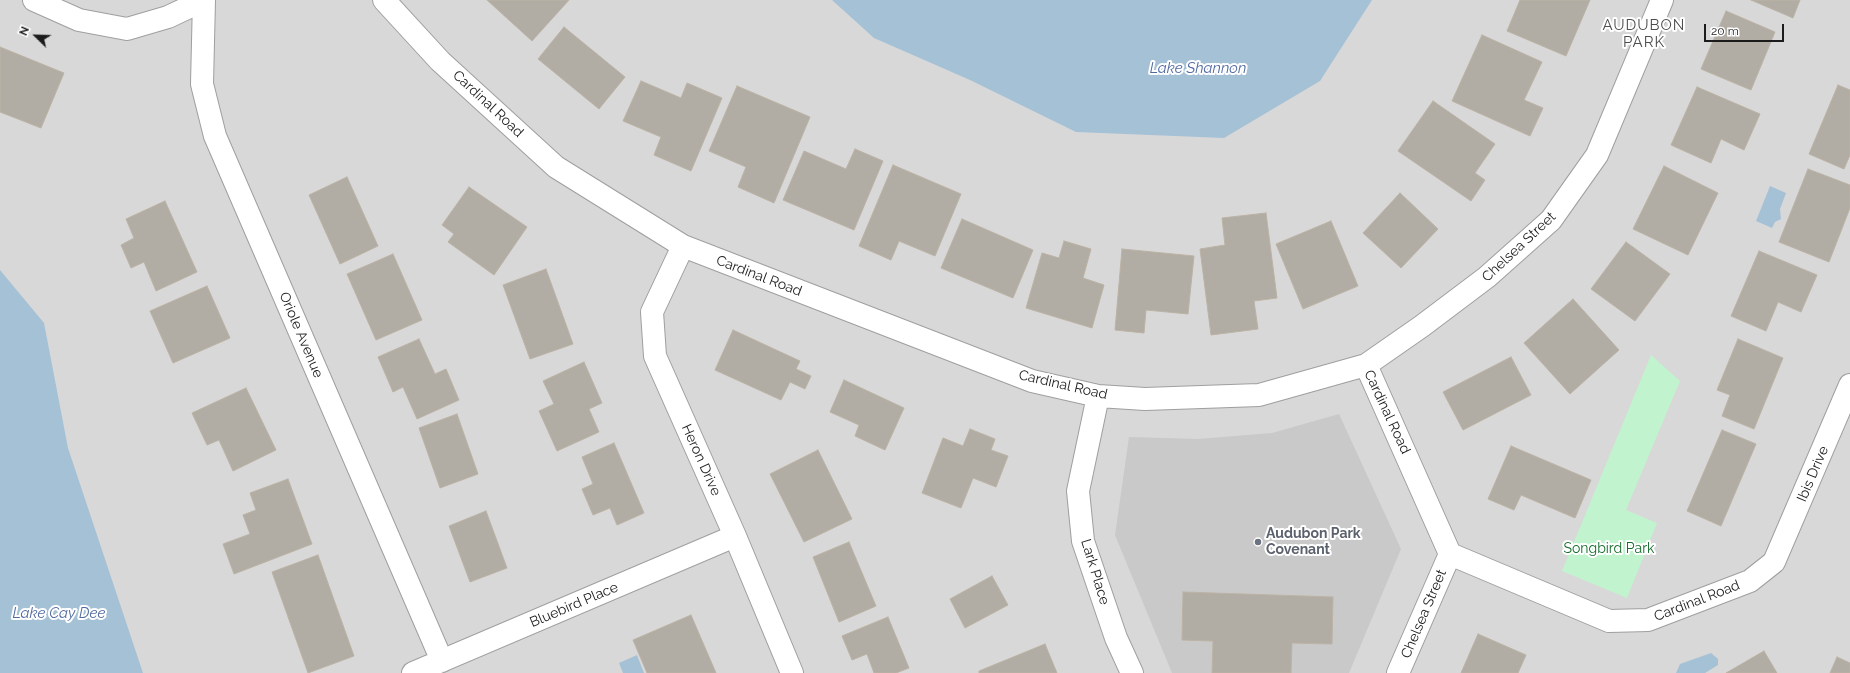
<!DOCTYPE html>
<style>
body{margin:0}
#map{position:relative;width:1850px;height:673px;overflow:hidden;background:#eceae1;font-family:Raleway,sans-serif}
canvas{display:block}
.north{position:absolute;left:16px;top:16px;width:40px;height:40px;-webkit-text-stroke:3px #fff;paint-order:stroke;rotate:293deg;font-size:11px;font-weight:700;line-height:16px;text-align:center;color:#1b1b1b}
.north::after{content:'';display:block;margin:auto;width:14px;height:18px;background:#1b1b1b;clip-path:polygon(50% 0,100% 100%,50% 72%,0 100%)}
.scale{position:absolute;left:1704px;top:24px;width:80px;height:18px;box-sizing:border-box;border:2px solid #1b1b1b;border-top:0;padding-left:5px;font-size:12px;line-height:14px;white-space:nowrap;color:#1b1b1b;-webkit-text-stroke:3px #fff;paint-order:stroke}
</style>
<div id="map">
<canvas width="1850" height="673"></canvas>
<div class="north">N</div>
<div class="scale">20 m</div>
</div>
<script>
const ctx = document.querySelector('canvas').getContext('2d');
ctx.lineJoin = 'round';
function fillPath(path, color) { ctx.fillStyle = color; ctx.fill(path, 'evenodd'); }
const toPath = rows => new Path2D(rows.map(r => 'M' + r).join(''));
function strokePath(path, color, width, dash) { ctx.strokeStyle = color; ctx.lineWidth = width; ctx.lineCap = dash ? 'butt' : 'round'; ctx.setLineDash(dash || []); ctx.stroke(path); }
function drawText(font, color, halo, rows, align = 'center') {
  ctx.font = font + ' Raleway,sans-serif'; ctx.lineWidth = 4; ctx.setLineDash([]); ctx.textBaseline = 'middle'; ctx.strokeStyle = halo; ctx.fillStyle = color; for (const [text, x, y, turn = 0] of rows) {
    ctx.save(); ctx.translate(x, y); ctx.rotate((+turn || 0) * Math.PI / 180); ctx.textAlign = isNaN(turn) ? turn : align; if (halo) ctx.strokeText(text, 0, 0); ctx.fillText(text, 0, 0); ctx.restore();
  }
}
fillPath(toPath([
 [0,0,1850,0,1850,673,0,673]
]), '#d9d8d8');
fillPath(toPath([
 [1339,414,1401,549,1349,673,1172,673,1115,535,1129,437,1198,439,1272,433]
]), '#c9c9c9');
fillPath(toPath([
 [1651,355,1680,381,1626,510,1657,523,1627,598,1562,571]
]), '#c1f3ce');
fillPath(toPath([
 [832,0,1372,0,1320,81,1224,138,1076,132,970,80,874,38],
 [1770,186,1786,193,1780,209,1781,219,1775,222,1772,228,1756,221],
 [0,270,44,323,68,448,143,673,0,673],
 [1711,653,1718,659,1718,665,1705,673,1676,673,1680,664],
 [637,655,644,673,623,673,619,663]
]), '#a5c1d6');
const building = toPath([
 [487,0,569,0,532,41,487,0],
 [1520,0,1590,0,1566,56,1507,31,1520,0],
 [1751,0,1800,0,1793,18,1751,0],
 [1726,11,1775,32,1751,90,1701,69,1726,11],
 [564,27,625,77,599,109,538,59,564,27],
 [1482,35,1542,62,1524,100,1543,108,1530,136,1452,101,1482,35],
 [0,47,64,73,41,128,0,112,0,47],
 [641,81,681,98,687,83,722,98,691,171,654,155,661,137,623,121,641,81],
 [1838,85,1850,90,1850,155,1844,169,1809,154,1838,85],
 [737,86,810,117,774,203,738,187,746,167,709,151,737,86],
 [1697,87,1760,114,1744,150,1721,139,1711,163,1671,145,1697,87],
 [1433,101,1495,144,1475,173,1485,180,1471,201,1398,151,1433,101],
 [855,149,883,161,854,230,783,200,804,151,846,169,855,149],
 [893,165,961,194,935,256,899,241,891,260,859,246,893,165],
 [1664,166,1718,193,1688,255,1633,229,1664,166],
 [1808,169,1850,185,1850,208,1829,262,1779,242,1808,169],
 [347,177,378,246,340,264,309,195,347,177],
 [469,187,527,227,494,275,448,242,454,234,442,225,469,187],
 [1400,193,1438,229,1401,268,1363,233,1400,193],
 [165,201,197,272,156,291,144,262,131,268,121,245,134,238,126,219,165,201],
 [1266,213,1277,298,1254,301,1258,329,1211,335,1200,249,1225,245,1222,218,1266,213],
 [962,219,1033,250,1013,298,941,268,962,219],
 [1331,221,1358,286,1303,309,1276,244,1331,221],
 [1064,241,1091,249,1083,278,1104,285,1092,328,1026,308,1042,253,1059,258,1064,241],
 [1626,242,1670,274,1635,321,1591,289,1626,242],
 [1122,249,1194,256,1188,314,1146,310,1144,333,1115,330,1122,249],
 [1759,251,1817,275,1801,312,1778,302,1766,331,1731,316,1759,251],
 [393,254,422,320,376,340,347,274,393,254],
 [546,269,573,344,530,359,503,285,546,269],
 [207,286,230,338,173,363,150,311,207,286],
 [1573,299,1619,350,1570,394,1524,343,1573,299],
 [733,330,800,361,796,369,811,376,805,389,790,382,781,400,715,370,733,330],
 [419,339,435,374,446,369,459,400,417,419,403,387,393,392,378,357,419,339],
 [1738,339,1783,358,1754,429,1722,416,1730,395,1717,390,1738,339],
 [1511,357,1531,395,1463,430,1443,392,1511,357],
 [584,362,602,403,589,409,599,432,557,451,539,411,554,404,543,381,584,362],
 [844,380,904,408,885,450,855,436,859,425,830,412,844,380],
 [246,388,276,450,233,471,219,440,207,445,192,413,246,388],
 [457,414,478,474,440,488,419,428,457,414],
 [970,429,995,439,991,450,1008,456,996,487,973,478,961,508,922,493,943,438,963,446,970,429],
 [1722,430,1756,444,1721,526,1687,511,1722,430],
 [614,443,644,513,617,525,610,508,593,515,582,489,593,484,582,457,614,443],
 [1511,446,1591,480,1575,518,1521,495,1514,510,1488,499,1511,446],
 [818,450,852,519,804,542,770,474,818,450],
 [288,479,312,544,234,574,223,544,250,534,243,515,256,510,250,493,288,479],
 [486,511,507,568,470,582,449,526,486,511],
 [849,542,876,606,839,622,813,557,849,542],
 [318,555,354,656,308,673,272,572,318,555],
 [992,576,1008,605,965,628,950,599,992,576],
 [1183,592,1333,597,1332,644,1292,643,1291,673,1212,673,1213,641,1182,640,1183,592],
 [691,615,716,673,647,673,633,640,691,615],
 [888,617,909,668,896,673,874,673,867,654,852,660,842,636,888,617],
 [1478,634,1526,655,1518,673,1461,673,1478,634],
 [1045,644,1057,673,979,673,979,671,1045,644],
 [1764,651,1777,673,1726,673,1764,651],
 [1837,657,1850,663,1850,673,1830,673,1837,657]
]);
fillPath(building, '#b1aca4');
strokePath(building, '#bcb3a5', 1);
const minor = toPath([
 [34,0,79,20,127,29,168,17,204,0],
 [204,0,202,84,215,136,442,661],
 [384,0,440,61,556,167,683,246,1032,381,1098,396,1145,399,1259,395,1366,365,1422,326,1487,277,1551,220,1597,155,1662,0],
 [683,246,652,312,655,356,735,536,792,673],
 [1366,365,1450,554,1609,621,1648,620,1750,581,1774,562,1850,385],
 [1098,396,1078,491,1083,541,1116,638,1132,673],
 [413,673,735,536],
 [1398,673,1450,554]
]);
strokePath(minor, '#9f9f9f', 24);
strokePath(minor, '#fff', 22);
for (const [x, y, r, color] of [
 [1258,542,4,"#6b7280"]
]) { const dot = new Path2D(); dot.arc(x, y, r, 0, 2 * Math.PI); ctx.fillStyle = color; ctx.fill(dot); strokePath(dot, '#fff', 1.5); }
drawText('14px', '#1b1b1b', '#fff', [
 ["Cardinal Road",488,104,43],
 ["Chelsea Street",1519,247,-43],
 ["Cardinal Road",759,276,21],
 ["Oriole Avenue",301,335,67],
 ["Cardinal Road",1063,385,13],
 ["Cardinal Road",1387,412,65],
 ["Heron Drive",701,460,66],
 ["Ibis Drive",1813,474,-67],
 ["Lark Place",1095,572,73],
 ["Cardinal Road",1697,601,-21],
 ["Bluebird Place",574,605,-23],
 ["Chelsea Street",1424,614,-67]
]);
drawText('bold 14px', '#5b616d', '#fff', [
 ["Audubon Park",1266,534],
 ["Covenant",1266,550]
], 'left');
drawText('14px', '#156d2d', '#fff', [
 ["Songbird Park",1609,549]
]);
ctx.letterSpacing = '1px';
drawText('15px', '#4e4e4e', '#fff', [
 ["AUDUBON",1644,25],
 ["PARK",1644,42]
]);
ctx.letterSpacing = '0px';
drawText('italic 15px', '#516aa1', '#fff', [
 ["Lake Shannon",1198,68],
 ["Lake Cay Dee",59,613]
]);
</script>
